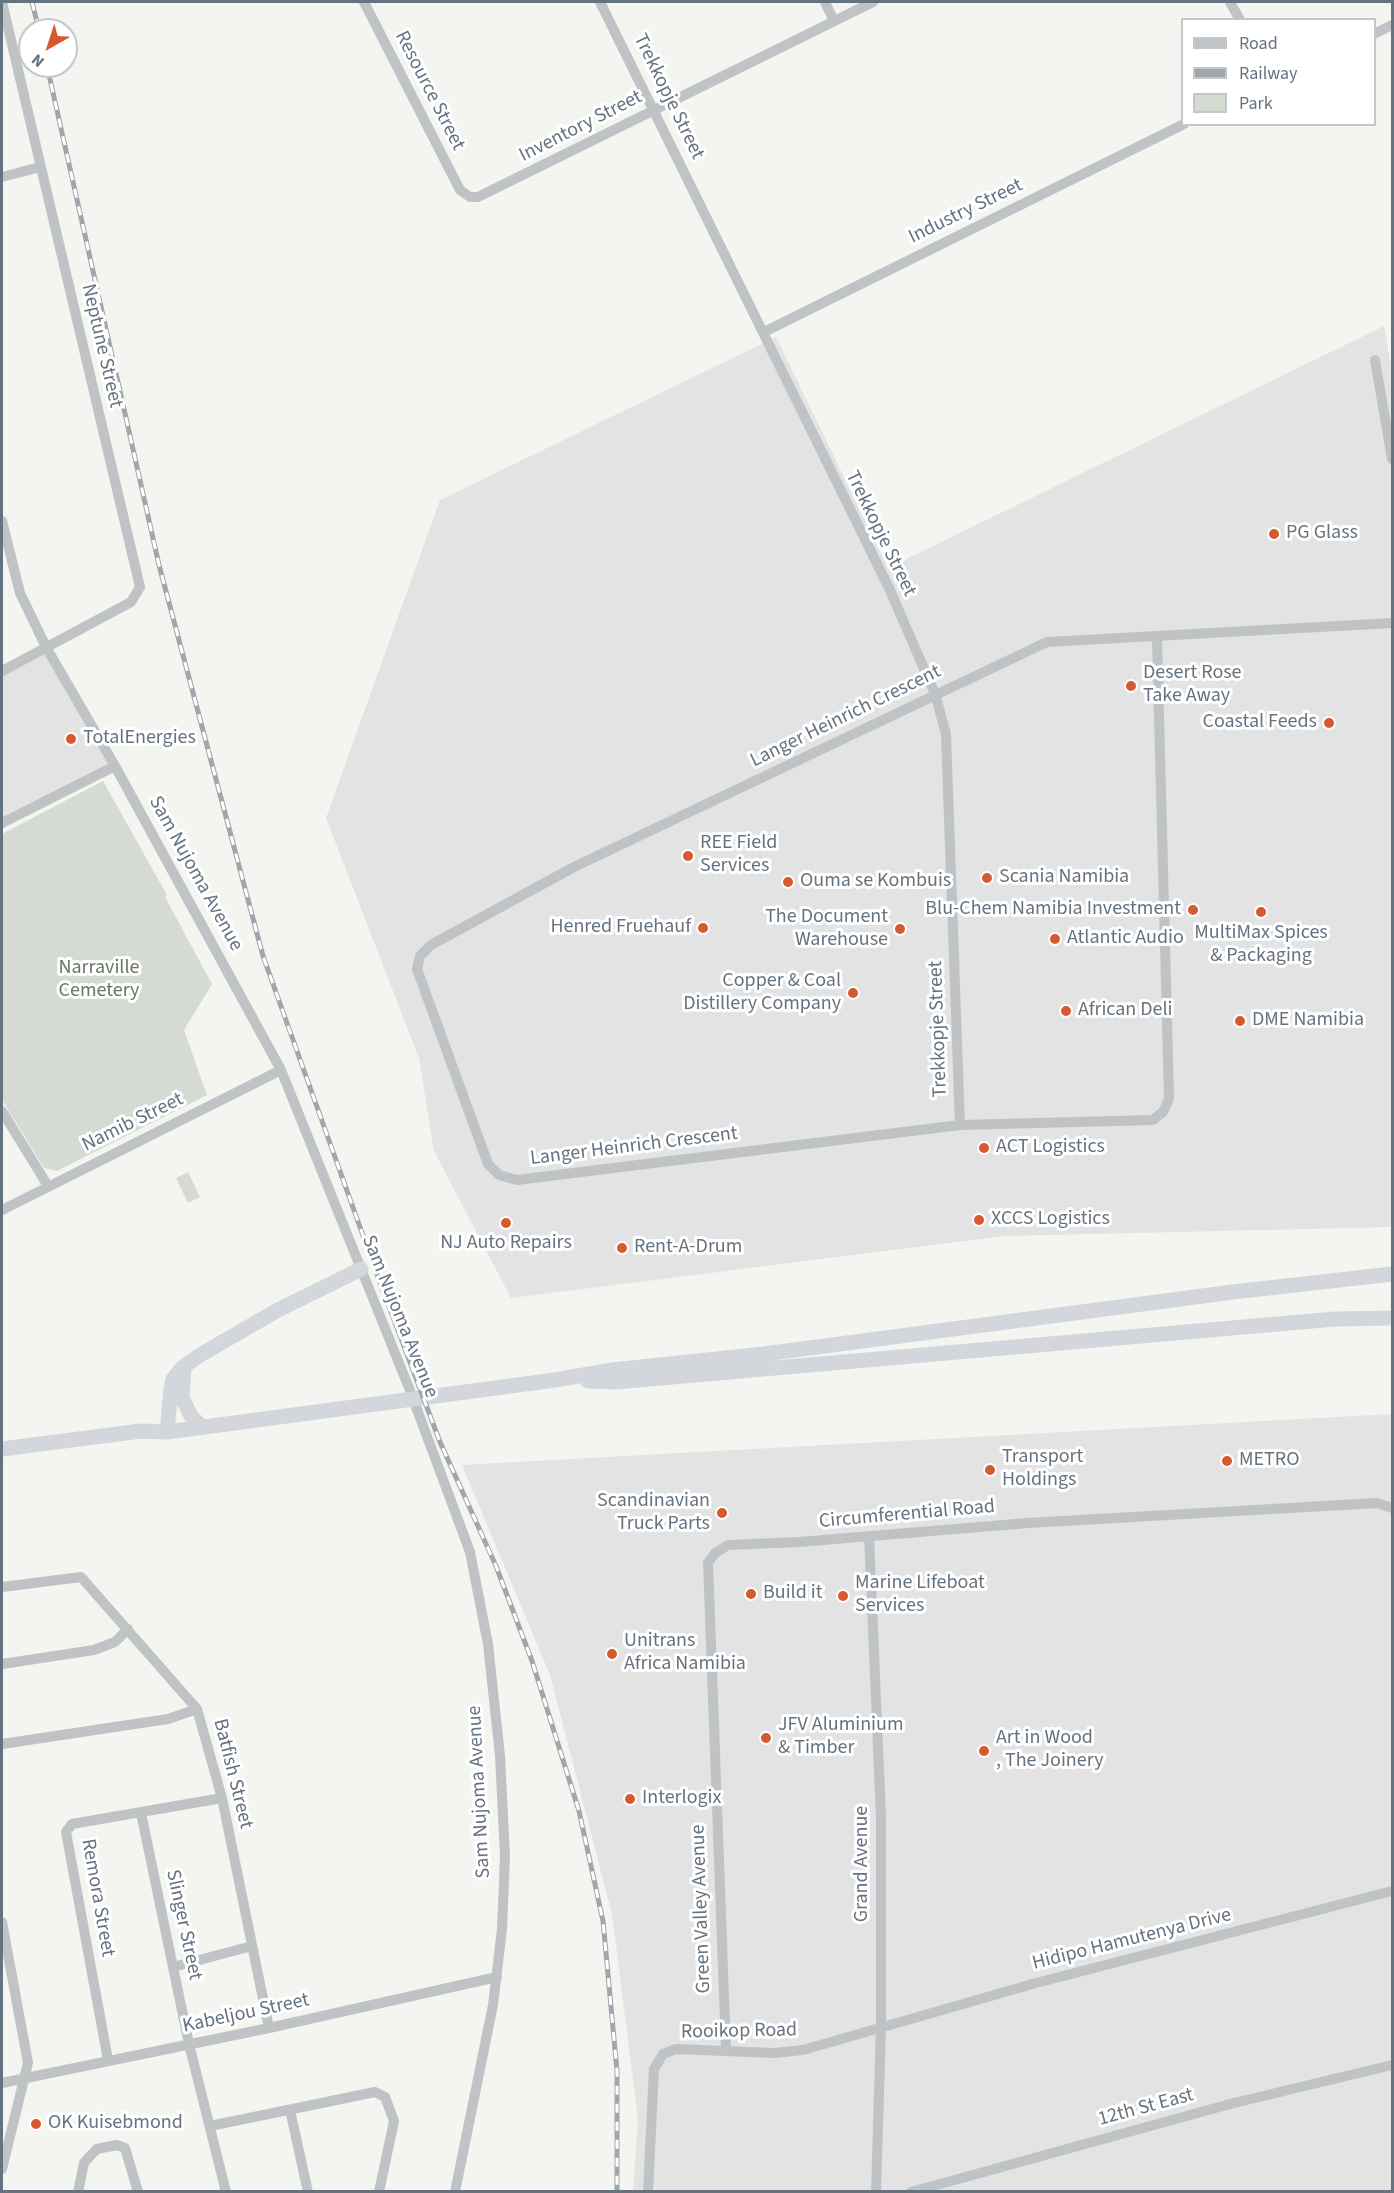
<!DOCTYPE html>
<style>
body{margin:0}
#map{position:relative;width:1394px;height:2193px;overflow:hidden;background:#f4f4f1;font-family:"Source Sans 3",sans-serif}
canvas{display:block}
.frame{position:absolute;inset:0;border:3px solid #657380;pointer-events:none}
.legend{position:absolute;left:1181px;top:18px;width:195px;height:108px;box-sizing:border-box;background:#fff;border:2px solid #c1c7cc;margin:0;padding:8px 10px;list-style:none;font-size:18px;color:#657380}
.legend li{display:flex;align-items:center;gap:12px;height:30px}
.legend b{width:30px;border:2px solid #c1c7cc}
.north{position:absolute;left:18px;top:18px;width:60px;height:60px;box-sizing:border-box;background:#fff;border:2px solid #c1c7cc;border-radius:50%;rotate:219deg;font-size:16px;font-weight:700;line-height:24px;text-align:center;color:#657380}
.north::after{content:'';display:block;margin:auto;width:21px;height:27px;background:#d65a2f;clip-path:polygon(50% 0,100% 100%,50% 72%,0 100%)}
</style>
<div id="map">
<canvas width="1394" height="2193"></canvas>
<div class="frame"></div>
<ul class="legend">
<li><b style="height:8px;background:#bfc3c6"></b>Road</li>
<li><b style="height:8px;background:#a1a6ab"></b>Railway</li>
<li><b style="height:16px;background:#d5dbd2"></b>Park</li>
</ul>
<div class="north">N</div>
</div>
<script>
const ctx = document.querySelector('canvas').getContext('2d');
ctx.lineJoin = 'round';
function fillPath(path, color) { ctx.fillStyle = color; ctx.fill(path, 'evenodd'); }
const toPath = rows => new Path2D(rows.map(r => 'M' + r).join(''));
function strokePath(path, color, width, dash) { ctx.strokeStyle = color; ctx.lineWidth = width; ctx.lineCap = dash ? 'butt' : 'round'; ctx.setLineDash(dash || []); ctx.stroke(path); }
function drawText(font, color, halo, rows, align = 'center') {
  ctx.font = font + ' "Source Sans 3",sans-serif'; ctx.lineWidth = 6; ctx.setLineDash([]); ctx.textBaseline = 'middle'; ctx.strokeStyle = halo; ctx.fillStyle = color; for (const [text, x, y, turn = 0] of rows) {
    ctx.save(); ctx.translate(x, y); ctx.rotate((+turn || 0) * Math.PI / 180); ctx.textAlign = isNaN(turn) ? turn : align; if (halo) ctx.strokeText(text, 0, 0); ctx.fillText(text, 0, 0); ctx.restore();
  }
}
fillPath(toPath([
 [1384,326,1392,372,1392,1227,1005,1236,511,1298,434,1151,419,1058,326,818,440,500,776,337,888,568],
 [46,647,115,766,2,823,2,671],
 [1392,1414,1392,2191,633,2191,638,2119,612,1914,550,1675,462,1465]
]), '#e2e3e2');
fillPath(toPath([
 [103,781,167,895,165,897,212,984,184,1030,207,1095,57,1171,44,1168,2,1100,2,834],
 [188,1172,200,1197,188,1203,176,1178]
]), '#d5dbd2');
strokePath(toPath([
 [2,2,140,587,131,602,2,671],
 [364,2,460,190,470,197,478,197,873,2],
 [600,2,889,588,935,694,946,734,960,1125],
 [825,2,834,21],
 [1230,2,1240,20],
 [1374,34,1392,25],
 [2,177,40,167],
 [764,332,1184,124],
 [1375,360,1392,459],
 [2,521,20,593,46,647,115,766,281,1070,409,1388,470,1552,488,1644,500,1756,505,1856,502,1929,493,2005,455,2192],
 [1157,638,1169,1099,1163,1112,1153,1120,960,1125,517,1180,499,1175,488,1164,417,969,420,956,431,945,574,867,1047,642,1392,623],
 [2,823,115,766],
 [2,1111,48,1186],
 [2,1210,281,1070],
 [869,1537,881,1816,881,2027,876,2192],
 [2,1587,81,1577,197,1709,222,1798,269,2028],
 [2,1664,94,1650,115,1642,128,1629],
 [2,1744,168,1719,197,1709],
 [141,1813,189,2044,226,2192],
 [2,1922,28,2063,2,2169],
 [173,1967,252,1946],
 [726,2050,708,1563,715,1553,728,1545,799,1542,1028,1523,1377,1503,1392,1508],
 [108,2060,66,1832,72,1824,222,1798],
 [2,2083,269,2028,497,1977],
 [290,2110,308,2192],
 [210,2126,375,2092,385,2097,394,2121,379,2192],
 [78,2192,84,2163,90,2156,97,2149,117,2145,125,2148,138,2192],
 [648,2192,654,2069,663,2054,676,2049,774,2053,803,2050,1036,1983,1392,1891],
 [911,2192,1230,2104,1392,2065]
]), '#bfc3c6', 10);
strokePath(toPath([
 [184,1370,182,1397,191,1416,201,1426],
 [588,1381,615,1382,1335,1319,1392,1318],
 [167,1432,171,1388,173,1379,182,1368,200,1355,278,1310,361,1269],
 [2,1449,141,1431,167,1432,555,1380,612,1370,764,1354,1233,1292,1392,1274]
]), '#d3d7db', 15);
const rail = toPath([
 [32,2,39,30],
 [47,66,159,565,263,956,375,1269,440,1442,496,1566,532,1661,579,1811,603,1921,617,2071,617,2192]
]);
strokePath(rail, '#a1a6ab', 5);
strokePath(rail, '#fff', 3, [9]);
for (const [x, y, r, color] of [
 [1274,534,6,"#d65a2f"],
 [1131,686,6,"#d65a2f"],
 [1329,723,6,"#d65a2f"],
 [71,739,6,"#d65a2f"],
 [688,856,6,"#d65a2f"],
 [987,878,6,"#d65a2f"],
 [788,882,6,"#d65a2f"],
 [1193,910,6,"#d65a2f"],
 [1261,912,6,"#d65a2f"],
 [703,928,6,"#d65a2f"],
 [900,929,6,"#d65a2f"],
 [1055,939,6,"#d65a2f"],
 [853,993,6,"#d65a2f"],
 [1066,1011,6,"#d65a2f"],
 [1240,1021,6,"#d65a2f"],
 [984,1148,6,"#d65a2f"],
 [979,1220,6,"#d65a2f"],
 [506,1223,6,"#d65a2f"],
 [622,1248,6,"#d65a2f"],
 [1227,1461,6,"#d65a2f"],
 [990,1470,6,"#d65a2f"],
 [722,1513,6,"#d65a2f"],
 [751,1594,6,"#d65a2f"],
 [843,1596,6,"#d65a2f"],
 [612,1654,6,"#d65a2f"],
 [766,1738,6,"#d65a2f"],
 [984,1751,6,"#d65a2f"],
 [630,1799,6,"#d65a2f"],
 [36,2124,6,"#d65a2f"]
]) { const dot = new Path2D(); dot.arc(x, y, r, 0, 2 * Math.PI); ctx.fillStyle = color; ctx.fill(dot); strokePath(dot, '#fff', 2); }
drawText('20px', '#657380', '#fff', [
 ["Resource Street",429,91,63],
 ["Trekkopje Street",668,97,64],
 ["Inventory Street",581,127,-27],
 ["Industry Street",966,212,-26],
 ["Neptune Street",101,346,77],
 ["Trekkopje Street",880,534,64],
 ["Langer Heinrich Crescent",846,717,-26],
 ["Sam Nujoma Avenue",195,874,61],
 ["Trekkopje Street",939,1029,-92],
 ["Namib Street",133,1123,-26],
 ["Langer Heinrich Crescent",634,1147,-7],
 ["Sam Nujoma Avenue",399,1317,68],
 ["Circumferential Road",907,1515,-5],
 ["Batfish Street",232,1774,76],
 ["Sam Nujoma Avenue",480,1792,-93],
 ["Grand Avenue",863,1864,-90],
 ["Remora Street",97,1898,80],
 ["Green Valley Avenue",702,1909,-92],
 ["Slinger Street",183,1925,78],
 ["Hidipo Hamutenya Drive",1132,1940,-14],
 ["Kabeljou Street",246,2014,-12],
 ["Rooikop Road",739,2032,-1],
 ["12th St East",1146,2108,-15]
]);
drawText('20px', '#657380', '#fff', [
 ["PG Glass",1286,534],
 ["Desert Rose",1143,674],
 ["Take Away",1143,697],
 ["Coastal Feeds",1317,723,"right"],
 ["TotalEnergies",83,739],
 ["REE Field",700,844],
 ["Services",700,867],
 ["Scania Namibia",999,878],
 ["Ouma se Kombuis",800,882],
 ["Blu-Chem Namibia Investment",1181,910,"right"],
 ["The Document",888,918,"right"],
 ["Warehouse",888,941,"right"],
 ["Henred Fruehauf",691,928,"right"],
 ["MultiMax Spices",1261,934,"center"],
 ["& Packaging",1261,957,"center"],
 ["Atlantic Audio",1067,939],
 ["Copper & Coal",841,982,"right"],
 ["Distillery Company",841,1005,"right"],
 ["African Deli",1078,1011],
 ["DME Namibia",1252,1021],
 ["ACT Logistics",996,1148],
 ["XCCS Logistics",991,1220],
 ["NJ Auto Repairs",506,1244,"center"],
 ["Rent-A-Drum",634,1248],
 ["Transport",1002,1458],
 ["Holdings",1002,1481],
 ["METRO",1239,1461],
 ["Scandinavian",710,1502,"right"],
 ["Truck Parts",710,1525,"right"],
 ["Marine Lifeboat",855,1584],
 ["Services",855,1607],
 ["Build it",763,1594],
 ["Unitrans",624,1642],
 ["Africa Namibia",624,1665],
 ["JFV Aluminium",778,1726],
 ["& Timber",778,1749],
 ["Art in Wood",996,1739],
 [", The Joinery",996,1762],
 ["Interlogix",642,1799],
 ["OK Kuisebmond",48,2124]
], 'left');
drawText('20px', '#677764', '#fff', [
 ["Narraville",99,969],
 ["Cemetery",99,992]
]);
</script>
